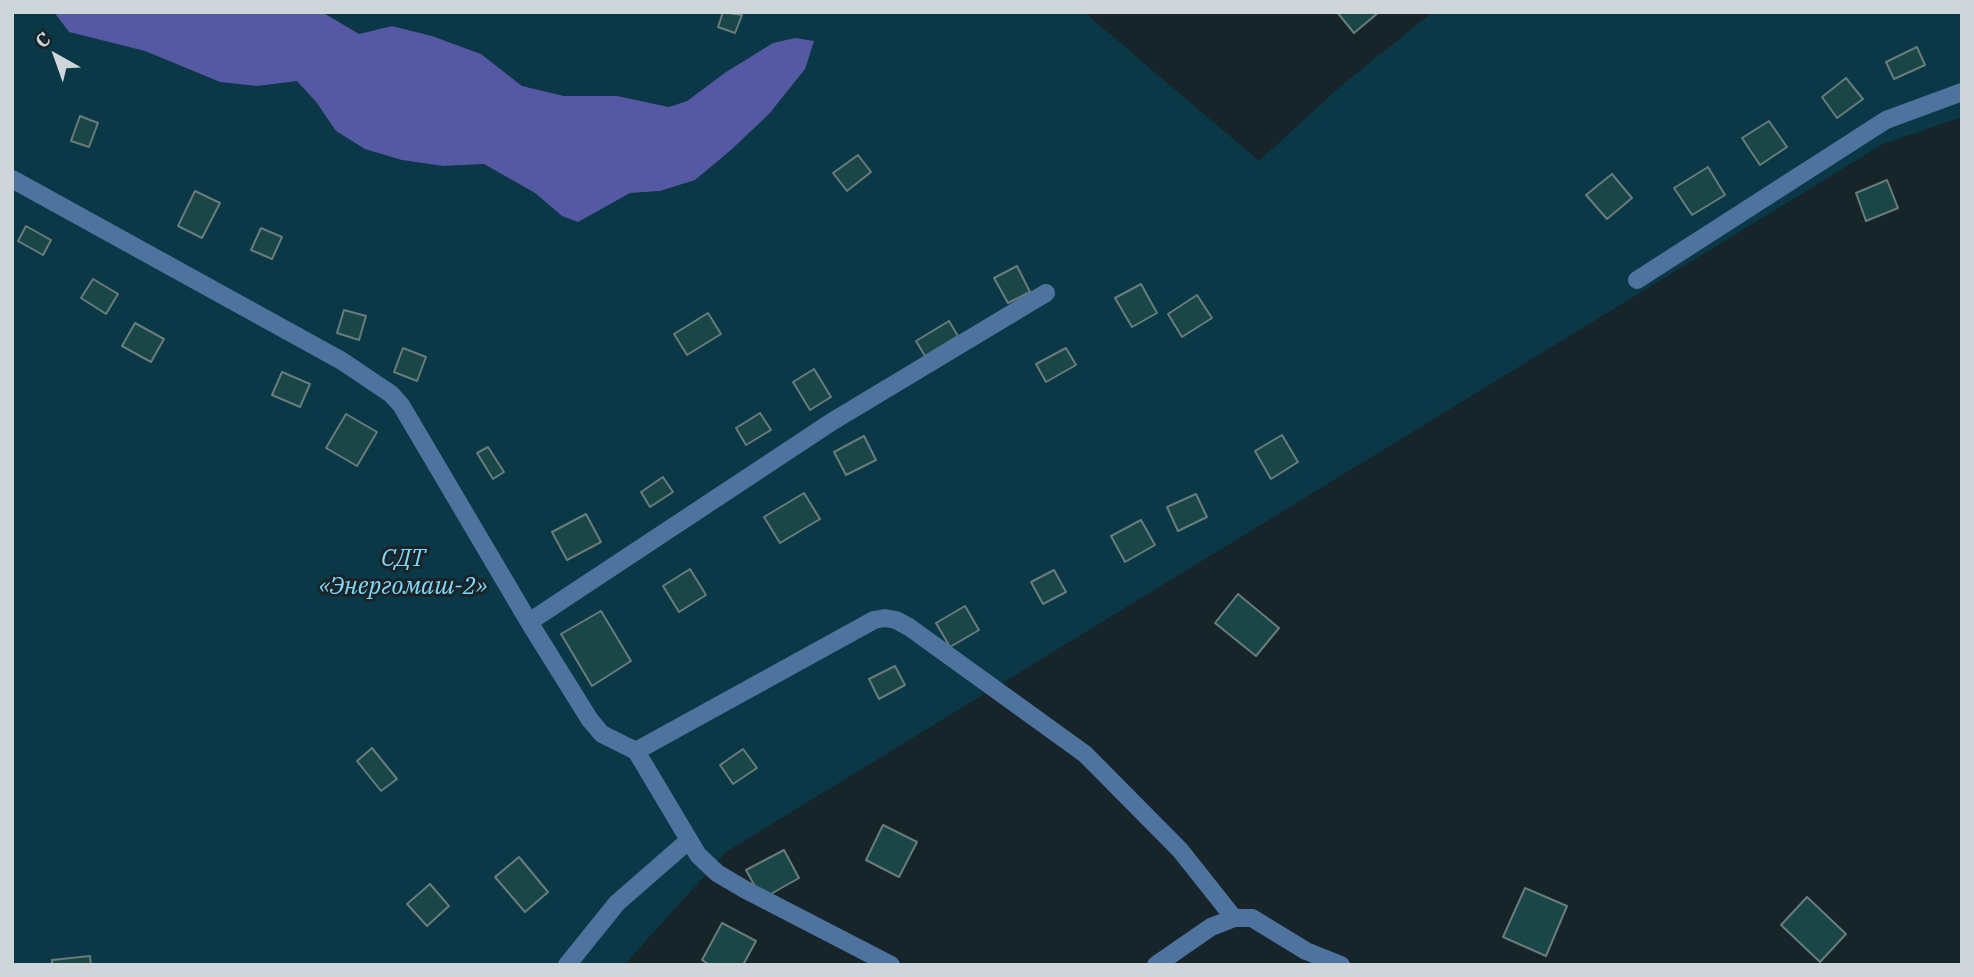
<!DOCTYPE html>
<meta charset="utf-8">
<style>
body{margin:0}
#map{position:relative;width:1974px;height:977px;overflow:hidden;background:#17252b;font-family:"IBM Plex Serif",serif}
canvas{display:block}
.frame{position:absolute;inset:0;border:14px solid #ced6da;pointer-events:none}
.north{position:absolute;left:21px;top:21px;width:70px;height:70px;-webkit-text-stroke:5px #17252b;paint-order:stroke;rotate:320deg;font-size:19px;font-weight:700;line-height:28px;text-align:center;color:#ced6da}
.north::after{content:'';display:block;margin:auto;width:24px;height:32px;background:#ced6da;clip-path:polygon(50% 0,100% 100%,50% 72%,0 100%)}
</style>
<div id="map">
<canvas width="1974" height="977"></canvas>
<div class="frame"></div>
<div class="north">С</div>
</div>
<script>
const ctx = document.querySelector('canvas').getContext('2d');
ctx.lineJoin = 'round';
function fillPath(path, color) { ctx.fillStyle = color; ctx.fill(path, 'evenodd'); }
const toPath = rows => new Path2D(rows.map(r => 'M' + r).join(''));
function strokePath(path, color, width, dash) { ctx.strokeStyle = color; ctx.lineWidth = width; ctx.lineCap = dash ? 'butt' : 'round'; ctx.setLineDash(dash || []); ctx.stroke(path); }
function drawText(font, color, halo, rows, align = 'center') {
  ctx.font = font + ' "IBM Plex Serif",serif'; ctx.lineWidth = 6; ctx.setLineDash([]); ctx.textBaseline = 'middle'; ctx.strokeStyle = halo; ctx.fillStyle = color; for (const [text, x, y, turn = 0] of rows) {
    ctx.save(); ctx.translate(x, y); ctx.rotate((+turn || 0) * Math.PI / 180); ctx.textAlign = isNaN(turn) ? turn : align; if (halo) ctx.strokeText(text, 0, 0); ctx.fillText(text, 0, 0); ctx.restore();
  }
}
fillPath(toPath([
 [12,12,54,12,69,32,145,51,220,82,257,86,297,81,317,103,402,160,442,166,484,164,535,193,562,216,606,206,630,193,660,191,695,180,731,150,769,114,773,43,726,72,687,101,669,107,617,96,564,96,522,86,481,54,432,36,392,26,359,34,322,12,1084,12,1259,161,1342,85,1433,12,1962,12,1962,117,1883,144,726,852,624,965,12,965]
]), '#0b3846');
fillPath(toPath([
 [54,12,322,12,359,34,392,26,432,36,481,54,522,86,564,96,617,96,669,107,687,101,726,72,773,43,795,38,814,41,805,69,769,114,731,150,695,180,660,191,630,193,578,222,562,216,535,193,484,164,443,166,402,160,365,149,336,131,317,103,297,81,257,86,220,82,145,51,69,32]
]), '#5558a3');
const building = toPath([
 [723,12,742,15,735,33,718,27,723,12],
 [1337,12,1379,12,1354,33,1337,12],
 [1917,47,1925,65,1894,79,1886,62,1917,47],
 [1846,78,1863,99,1837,118,1822,97,1846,78],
 [80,116,98,123,89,147,71,141,80,116],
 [1769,121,1787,147,1760,165,1742,138,1769,121],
 [858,155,871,172,847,191,833,173,858,155],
 [1708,167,1725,195,1692,215,1674,188,1708,167],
 [1612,174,1632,198,1607,219,1586,195,1612,174],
 [1887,180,1898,208,1866,221,1856,193,1887,180],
 [195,191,220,203,202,238,178,226,195,191],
 [26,226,51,240,43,255,18,241,26,226],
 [261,228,282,237,272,259,251,250,261,228],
 [1017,266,1030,292,1008,303,994,278,1017,266],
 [93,279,118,294,106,314,81,298,93,279],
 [1141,284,1157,313,1132,327,1115,298,1141,284],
 [1197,295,1212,318,1182,337,1168,314,1197,295],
 [344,310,366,316,359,340,337,333,344,310],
 [708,313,721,334,687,355,674,334,708,313],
 [949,321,958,336,925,356,916,341,949,321],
 [135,323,164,339,151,362,122,346,135,323],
 [403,348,426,357,417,381,394,372,403,348],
 [1066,348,1076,365,1046,382,1036,364,1066,348],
 [814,369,831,397,810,410,793,382,814,369],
 [282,372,310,384,300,407,272,395,282,372],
 [760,413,771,430,746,445,736,428,760,413],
 [346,414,377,432,357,466,326,448,346,414],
 [1282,435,1298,462,1271,479,1255,451,1282,435],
 [864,436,876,460,846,475,834,452,864,436],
 [488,447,504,472,493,479,477,453,488,447],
 [663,477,673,492,650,507,641,492,663,477],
 [804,493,820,519,780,543,764,517,804,493],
 [1196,494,1207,517,1178,531,1167,507,1196,494],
 [586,514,601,542,567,560,552,532,586,514],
 [1141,520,1155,545,1125,562,1111,536,1141,520],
 [690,569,706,595,679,612,663,586,690,569],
 [1054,570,1066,592,1043,604,1031,582,1054,570],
 [1238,594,1279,628,1256,656,1215,623,1238,594],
 [965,606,979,630,950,647,936,623,965,606],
 [601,611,631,661,592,686,561,634,601,611],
 [895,666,905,685,879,699,869,679,895,666],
 [372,748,397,779,381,791,357,761,372,748],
 [743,749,757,768,733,784,720,765,743,749],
 [883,825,917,842,899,877,866,860,883,825],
 [784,850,799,878,762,899,746,870,784,850],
 [519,857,548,892,525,912,495,877,519,857],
 [430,884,449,906,427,926,407,904,430,884],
 [1525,888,1567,906,1546,956,1503,937,1525,888],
 [1807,897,1846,934,1820,962,1781,925,1807,897],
 [722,923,756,941,743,965,710,965,702,960,722,923],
 [90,956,91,965,52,965,52,960,90,956]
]);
fillPath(building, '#1b4647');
strokePath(building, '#697c7c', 2);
strokePath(toPath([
 [12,179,342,361,391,394,401,405,529,622,590,720,602,734,636,751,698,855,717,873,744,889,891,965],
 [1637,280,1886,120,1962,92],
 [529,622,833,421,1046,293],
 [636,751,874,620,885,618,896,620,909,627,1085,754,1180,850,1234,918],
 [567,965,617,903,688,841],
 [1156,965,1211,927,1234,918,1252,918,1306,951,1341,965]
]), '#4d739e', 18);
drawText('italic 24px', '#86d7f5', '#17252b', [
 ["СДТ",403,559],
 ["«Энергомаш-2»",403,587]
]);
</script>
